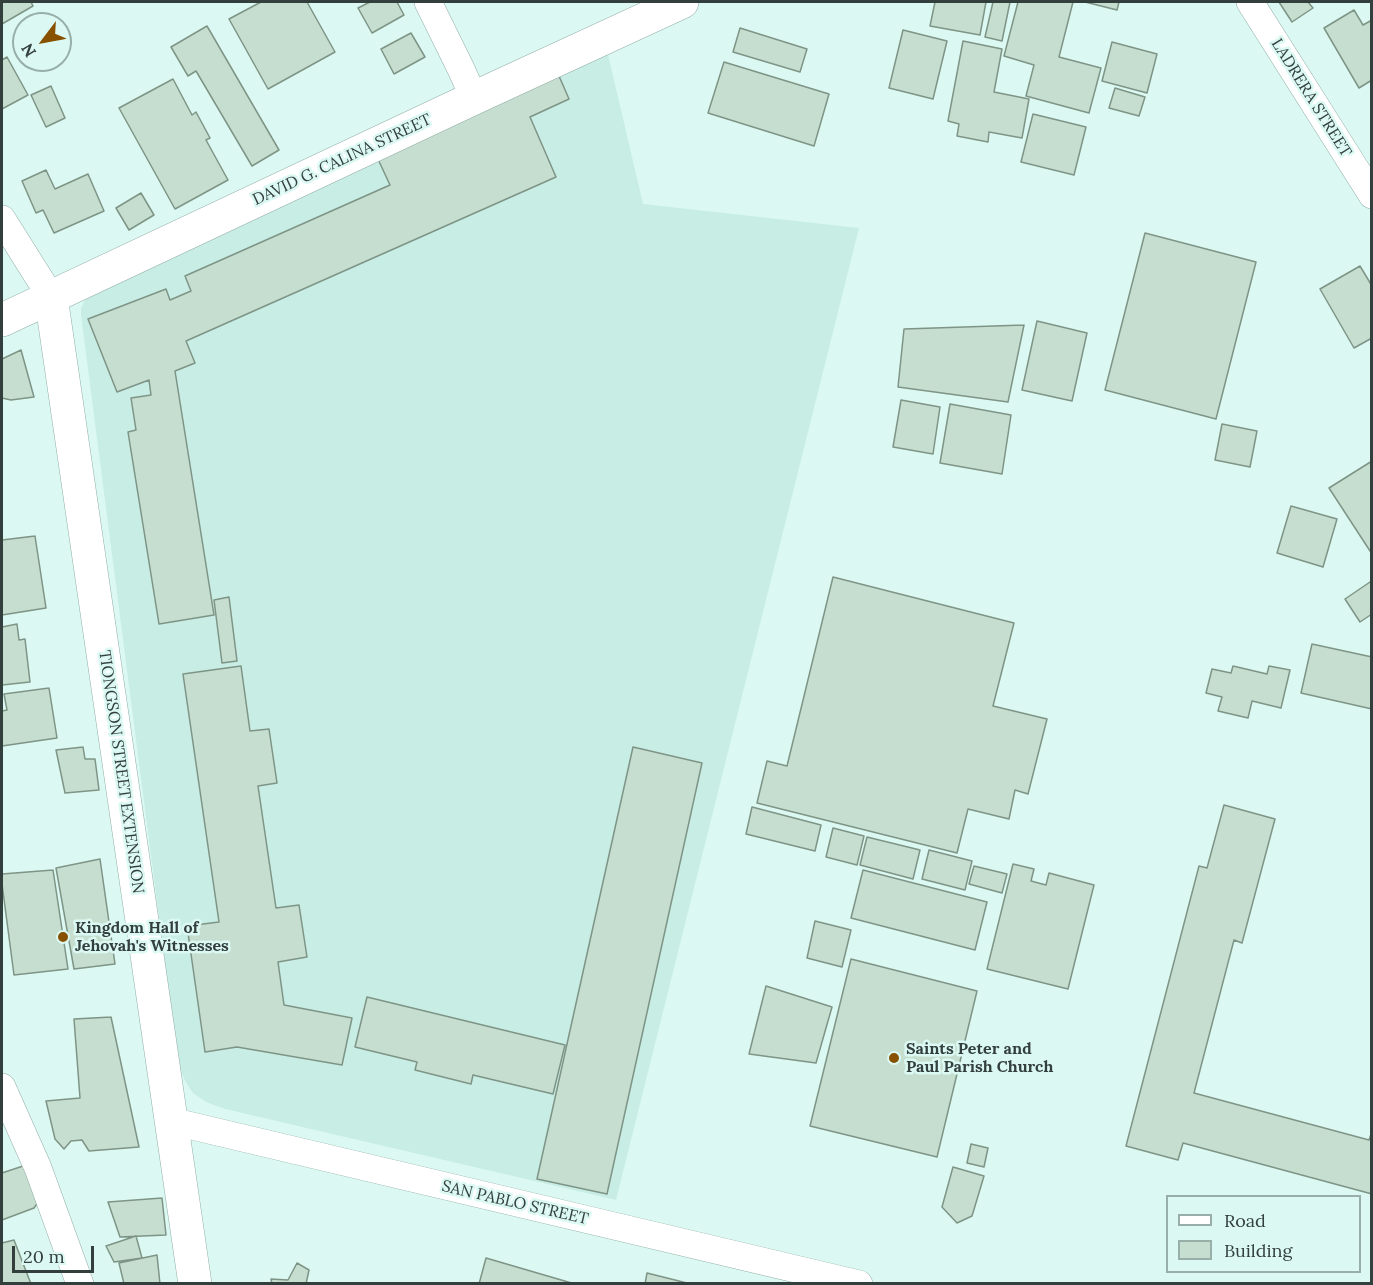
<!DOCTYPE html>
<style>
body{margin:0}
#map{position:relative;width:1373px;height:1285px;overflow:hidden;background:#dbf9f2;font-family:Lora,serif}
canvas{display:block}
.frame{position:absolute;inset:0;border:3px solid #333f3c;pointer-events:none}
.legend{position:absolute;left:1166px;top:1195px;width:195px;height:78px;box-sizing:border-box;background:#dbf9f2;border:2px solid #98afa9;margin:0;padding:8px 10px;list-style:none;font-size:18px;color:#333f3c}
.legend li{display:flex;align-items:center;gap:12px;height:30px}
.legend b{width:30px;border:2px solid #98afa9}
.north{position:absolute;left:12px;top:12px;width:60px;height:60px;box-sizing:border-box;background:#dbf9f2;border:2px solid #98afa9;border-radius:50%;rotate:238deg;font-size:16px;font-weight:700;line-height:24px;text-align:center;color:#333f3c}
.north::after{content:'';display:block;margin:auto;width:21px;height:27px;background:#875100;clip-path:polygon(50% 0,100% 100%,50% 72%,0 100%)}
.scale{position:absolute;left:12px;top:1246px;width:82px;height:27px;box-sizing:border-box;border:3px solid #333f3c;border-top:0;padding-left:8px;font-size:18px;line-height:21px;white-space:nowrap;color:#333f3c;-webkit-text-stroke:4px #dbf9f2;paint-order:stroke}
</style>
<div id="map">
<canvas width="1373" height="1285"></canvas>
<div class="frame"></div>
<ul class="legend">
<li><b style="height:8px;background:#fff"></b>Road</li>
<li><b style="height:16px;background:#c6decf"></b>Building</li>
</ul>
<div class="north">N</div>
<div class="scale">20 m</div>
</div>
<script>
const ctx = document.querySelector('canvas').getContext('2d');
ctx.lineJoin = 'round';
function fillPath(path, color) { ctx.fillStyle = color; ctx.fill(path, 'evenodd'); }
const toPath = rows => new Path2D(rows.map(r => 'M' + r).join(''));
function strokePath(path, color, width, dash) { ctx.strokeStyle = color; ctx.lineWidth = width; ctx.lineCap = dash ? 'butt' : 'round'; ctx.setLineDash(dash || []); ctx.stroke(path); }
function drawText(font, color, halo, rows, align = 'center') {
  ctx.font = font + ' Lora,serif'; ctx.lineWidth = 5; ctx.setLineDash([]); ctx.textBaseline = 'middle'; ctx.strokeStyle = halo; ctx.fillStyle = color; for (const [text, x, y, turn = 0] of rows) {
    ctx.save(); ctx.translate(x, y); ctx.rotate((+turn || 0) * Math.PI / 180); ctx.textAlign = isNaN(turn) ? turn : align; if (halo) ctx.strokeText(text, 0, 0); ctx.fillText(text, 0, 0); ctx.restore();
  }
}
fillPath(toPath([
 [607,50,643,204,859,228,616,1200,225,1109,206,1102,193,1093,185,1081,178,1064,81,315,81,308,85,300,92,294]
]), '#c7ede5');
const building = toPath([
 [2,2,31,2,33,6,2,24,2,2],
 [261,2,307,2,335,52,268,89,229,19,261,2],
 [370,2,397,2,404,15,372,33,358,8,370,2],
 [935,2,986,2,980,35,930,26,935,2],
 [993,2,1010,2,1002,41,985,37,993,2],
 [1018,2,1073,2,1059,57,1101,68,1089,113,1026,96,1034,65,1004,56,1018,2],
 [1085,2,1119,2,1117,10,1085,2],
 [1279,2,1308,2,1313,8,1292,22,1279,2],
 [1354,10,1363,25,1372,20,1372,80,1359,88,1324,28,1354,10],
 [207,26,279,150,252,166,196,71,188,76,171,47,207,26],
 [740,28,807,49,800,72,733,52,740,28],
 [903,30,947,41,933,99,889,88,903,30],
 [411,33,425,57,394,74,381,49,411,33],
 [963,41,1002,49,994,92,1029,99,1022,138,989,132,988,142,957,136,959,124,948,121,963,41],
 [1112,42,1157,54,1147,93,1102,81,1112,42],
 [7,57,28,95,2,109,2,60,7,57],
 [724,62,829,94,814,146,708,113,724,62],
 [559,76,569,99,530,117,556,177,186,341,195,363,175,371,214,615,159,624,128,432,136,430,131,398,151,395,149,380,117,392,88,319,166,289,170,300,191,291,185,276,390,185,377,157,559,76],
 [173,79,192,115,196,112,210,138,206,140,228,180,175,209,119,108,173,79],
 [51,86,65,118,46,127,31,95,51,86],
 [1115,88,1145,97,1139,116,1109,108,1115,88],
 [1033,114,1086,127,1074,175,1021,162,1033,114],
 [46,170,55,189,88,174,104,211,54,233,43,210,36,213,22,181,46,170],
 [141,193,154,215,129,230,116,208,141,193],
 [1145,233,1256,262,1216,419,1105,390,1145,233],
 [1360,266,1372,286,1372,338,1354,348,1320,289,1360,266],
 [1037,321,1087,333,1072,401,1022,390,1037,321],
 [1024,325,1008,402,898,387,904,329,1024,325],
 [21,350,34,397,11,400,2,398,2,359,21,350],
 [901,400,940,407,933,454,893,447,901,400],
 [950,404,1011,415,1002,474,940,463,950,404],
 [1222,424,1257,431,1250,467,1215,460,1222,424],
 [1372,461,1372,554,1329,488,1372,461],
 [1291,506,1337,519,1323,567,1277,553,1291,506],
 [35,536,46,608,2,615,2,540,35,536],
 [833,577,1014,623,993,706,1047,719,1028,794,1015,790,1009,819,968,809,957,853,757,803,767,761,787,766,833,577],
 [1370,582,1372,584,1372,614,1360,622,1345,599,1370,582],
 [229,597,237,661,222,663,214,600,229,597],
 [17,624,19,640,25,639,30,682,2,685,2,627,17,624],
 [1312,644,1372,657,1372,709,1301,693,1312,644],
 [241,666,250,731,269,729,277,783,258,786,276,908,299,905,307,957,278,962,284,1005,352,1018,342,1065,237,1047,205,1052,187,926,219,922,183,674,241,666],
 [1233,666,1267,674,1269,666,1290,670,1281,708,1252,701,1248,718,1218,711,1222,697,1206,693,1212,669,1231,673,1233,666],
 [49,688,57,738,2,746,2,711,7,710,4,694,49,688],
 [83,747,85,759,95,759,99,790,65,793,56,750,83,747],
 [633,747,702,763,607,1194,537,1179,633,747],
 [1224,805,1275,819,1242,943,1234,940,1194,1093,1369,1140,1372,1131,1372,1194,1183,1143,1178,1160,1126,1146,1199,866,1207,868,1224,805],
 [752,807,821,825,815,851,746,834,752,807],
 [833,828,864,836,857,865,826,857,833,828],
 [867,837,920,850,913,879,860,865,867,837],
 [929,850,972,861,965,890,922,879,929,850],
 [100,859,115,964,74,969,56,868,100,859],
 [1013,864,1034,869,1031,881,1046,885,1049,873,1094,885,1068,989,987,969,1013,864],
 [974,866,1007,874,1002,893,969,884,974,866],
 [53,870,68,969,14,975,2,884,2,874,53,870],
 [863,870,987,902,975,950,851,918,863,870],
 [815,921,851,930,842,967,807,958,815,921],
 [851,959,977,991,937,1157,810,1126,851,959],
 [766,986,832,1007,816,1063,749,1054,766,986],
 [367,997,565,1045,553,1094,473,1075,471,1084,415,1070,417,1062,355,1047,367,997],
 [111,1017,139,1147,89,1151,82,1140,71,1141,64,1149,55,1139,46,1101,80,1098,74,1019,111,1017],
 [971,1144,988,1148,984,1167,967,1163,971,1144],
 [23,1166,41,1198,34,1208,2,1220,2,1173,23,1166],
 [953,1167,984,1176,972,1216,957,1223,942,1207,953,1167],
 [162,1198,166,1235,120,1237,108,1202,162,1198],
 [136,1236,142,1258,114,1262,106,1246,136,1236],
 [14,1240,31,1284,2,1284,2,1243,14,1240],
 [157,1255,160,1284,124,1284,119,1263,157,1255],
 [486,1258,575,1284,479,1284,486,1258],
 [297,1263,309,1270,306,1284,272,1284,271,1279,288,1280,297,1263],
 [647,1273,691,1284,645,1284,647,1273]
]);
fillPath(building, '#c6decf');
strokePath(building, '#7e9486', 1.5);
const street = toPath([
 [428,2,461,69,474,98],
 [1250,2,1372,195],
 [2,219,51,297],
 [2,1087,38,1168,80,1284],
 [171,1121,859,1284]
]);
const secondary = toPath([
 [51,297,195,1284],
 [2,320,474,98,682,2]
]);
strokePath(street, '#91ada7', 28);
strokePath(secondary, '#91ada7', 34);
strokePath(street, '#fff', 27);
strokePath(secondary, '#fff', 33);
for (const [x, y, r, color] of [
 [63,937,6,"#875100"],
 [894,1058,6,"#875100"]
]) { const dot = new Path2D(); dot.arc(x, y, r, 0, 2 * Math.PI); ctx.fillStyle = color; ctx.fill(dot); strokePath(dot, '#dbf9f2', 2); }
drawText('16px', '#333f3c', '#dbf9f2', [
 ["LADRERA STREET",1311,98,58],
 ["DAVID G. CALINA STREET",342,160,-25],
 ["TIONGSON STREET EXTENSION",121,772,82],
 ["SAN PABLO STREET",515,1203,13]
]);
drawText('bold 16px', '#333f3c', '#dbf9f2', [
 ["Kingdom Hall of",75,928],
 ["Jehovah's Witnesses",75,946],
 ["Saints Peter and",906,1049],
 ["Paul Parish Church",906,1067]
], 'left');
</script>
